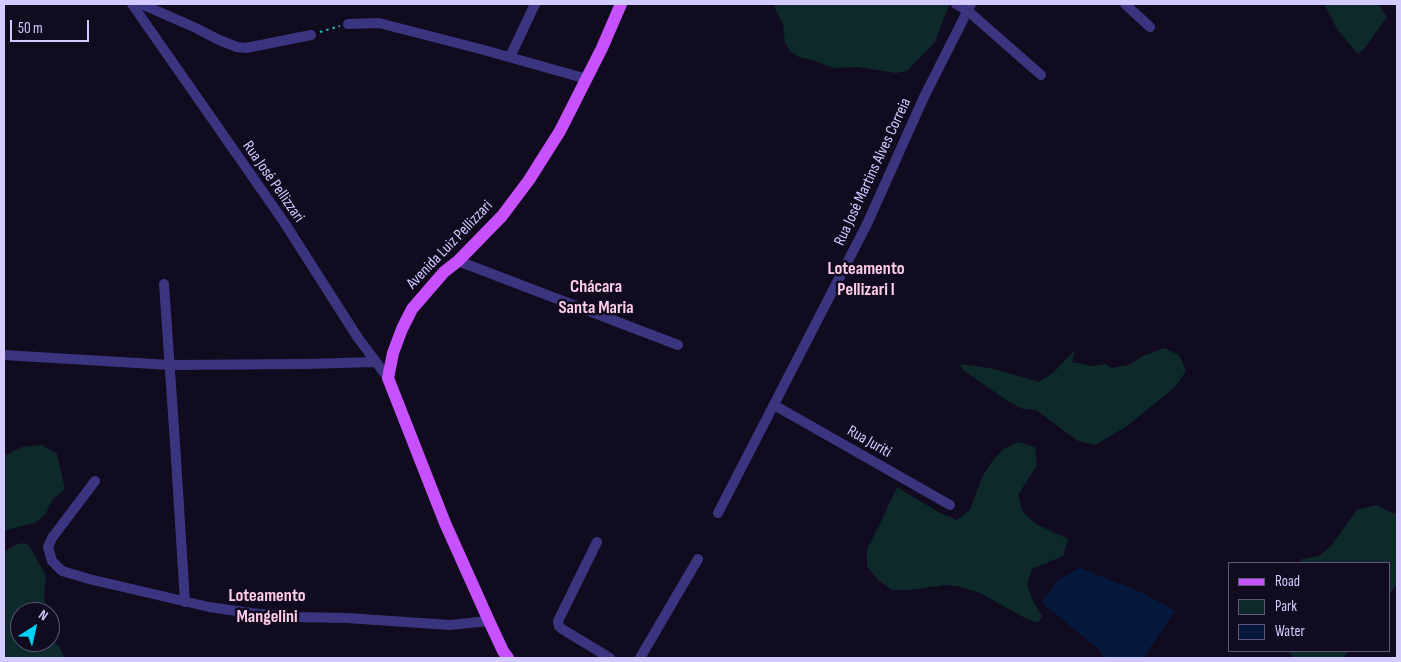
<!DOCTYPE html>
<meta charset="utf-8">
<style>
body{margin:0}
#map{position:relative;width:1401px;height:662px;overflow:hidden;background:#100b1f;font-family:"Sofia Sans Condensed",sans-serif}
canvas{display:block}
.frame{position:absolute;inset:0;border:5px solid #d3caff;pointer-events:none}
.legend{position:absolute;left:1228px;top:562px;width:162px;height:90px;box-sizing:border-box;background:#100b1f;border:1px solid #5e5779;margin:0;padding:6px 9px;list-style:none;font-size:15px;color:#d3caff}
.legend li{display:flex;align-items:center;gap:10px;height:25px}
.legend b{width:25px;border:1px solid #5e5779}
.north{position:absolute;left:10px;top:602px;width:50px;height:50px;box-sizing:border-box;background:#100b1f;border:1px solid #5e5779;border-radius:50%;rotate:35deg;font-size:14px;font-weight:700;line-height:20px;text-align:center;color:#d3caff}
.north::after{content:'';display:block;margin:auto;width:18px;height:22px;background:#00d0f5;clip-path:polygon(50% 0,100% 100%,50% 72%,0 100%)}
.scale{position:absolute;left:10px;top:20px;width:79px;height:22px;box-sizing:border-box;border:2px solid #d3caff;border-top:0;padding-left:6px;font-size:15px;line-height:18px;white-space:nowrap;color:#d3caff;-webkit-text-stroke:4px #100b1f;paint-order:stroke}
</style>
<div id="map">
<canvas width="1401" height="662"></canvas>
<div class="frame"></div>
<ul class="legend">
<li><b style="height:6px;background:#c751ff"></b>Road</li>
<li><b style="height:14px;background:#0e2929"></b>Park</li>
<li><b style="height:14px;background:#07183d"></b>Water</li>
</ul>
<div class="north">N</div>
<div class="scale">50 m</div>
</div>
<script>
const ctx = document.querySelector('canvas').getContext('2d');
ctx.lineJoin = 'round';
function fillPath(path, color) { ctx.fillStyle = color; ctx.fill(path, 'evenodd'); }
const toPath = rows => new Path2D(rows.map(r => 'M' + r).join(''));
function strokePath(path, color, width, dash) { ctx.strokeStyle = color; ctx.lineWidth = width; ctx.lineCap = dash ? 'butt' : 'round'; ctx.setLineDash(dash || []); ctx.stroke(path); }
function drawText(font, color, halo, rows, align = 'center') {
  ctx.font = font + ' "Sofia Sans Condensed",sans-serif'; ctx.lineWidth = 5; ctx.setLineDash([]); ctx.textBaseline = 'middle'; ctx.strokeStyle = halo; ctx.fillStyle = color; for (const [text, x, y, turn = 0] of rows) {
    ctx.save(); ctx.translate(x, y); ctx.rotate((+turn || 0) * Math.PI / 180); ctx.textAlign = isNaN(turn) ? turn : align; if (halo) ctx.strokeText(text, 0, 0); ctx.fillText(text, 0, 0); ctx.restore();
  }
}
fillPath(toPath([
 [774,4,952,4,948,7,935,42,907,71,896,73,858,67,833,68,816,61,799,57,791,52,785,43,783,24,776,11],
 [1324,4,1378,4,1387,17,1365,48,1358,54,1337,29],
 [1164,348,1179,355,1186,371,1175,387,1127,426,1095,445,1078,441,1036,410,1023,409,1009,402,963,370,960,364,990,368,1039,382,1053,373,1075,350,1072,362,1093,366,1106,364,1111,368,1129,365,1143,356],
 [1018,442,1035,447,1037,465,1018,495,1023,512,1036,524,1068,539,1063,556,1032,569,1027,586,1034,603,1042,616,1038,623,1025,618,980,593,961,587,945,585,909,590,892,590,878,580,867,566,867,549,882,519,897,487,940,513,957,520,970,510,982,477,991,463,1002,450],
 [42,445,57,454,65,489,53,499,46,513,37,522,4,531,4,456,22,447],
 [1376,505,1397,515,1397,583,1390,593,1390,563,1298,563,1302,559,1319,556,1331,546,1357,510],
 [25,543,30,547,46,576,44,596,46,607,48,612,20,612,20,642,50,642,50,616,52,621,51,640,59,646,65,658,4,658,4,552,17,544],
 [1288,651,1348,651,1343,658,1294,658]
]), '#0e2929');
fillPath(toPath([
 [1080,568,1143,593,1175,611,1143,658,1106,658,1096,647,1041,602,1059,579]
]), '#07183d');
strokePath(toPath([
 [320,32,340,26]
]), '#29b4b3', 2, [2.5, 4]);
strokePath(toPath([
 [132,4,284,222,358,338,388,378],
 [141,4,196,28,219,40,237,47,246,48,311,35],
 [956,4,968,11,1041,75],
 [1125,4,1150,27],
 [348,24,379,23,484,50,587,79],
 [510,57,535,4],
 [458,261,678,345],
 [164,284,175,443,185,602],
 [4,355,170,365,305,364,375,362],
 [774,405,950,505],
 [95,481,52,538,48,547,52,561,62,571,89,579,209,607,251,613,290,617,347,618,450,625,489,621],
 [718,513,867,224,924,97,971,4],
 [597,542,558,621,559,626,562,629,610,658],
 [640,658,698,559]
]), '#3b3580', 10);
strokePath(toPath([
 [508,658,503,651,489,621,445,523,388,378,393,353,402,329,412,309,444,272,458,261,502,216,529,180,560,131,602,48,621,4]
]), '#c751ff', 12);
drawText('16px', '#d3caff', '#100b1f', [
 ["Rua José Martins Alves Correia",873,172,-65],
 ["Rua José Pellizzari",273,182,55],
 ["Avenida Luiz Pellizzari",450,245,-46],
 ["Rua Juriti",869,442,30]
]);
drawText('bold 18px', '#ffccea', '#100b1f', [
 ["Loteamento",866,269],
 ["Pellizari I",866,290],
 ["Chácara",596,287],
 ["Santa Maria",596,308],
 ["Loteamento",267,596],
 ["Mangelini",267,617]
]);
</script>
